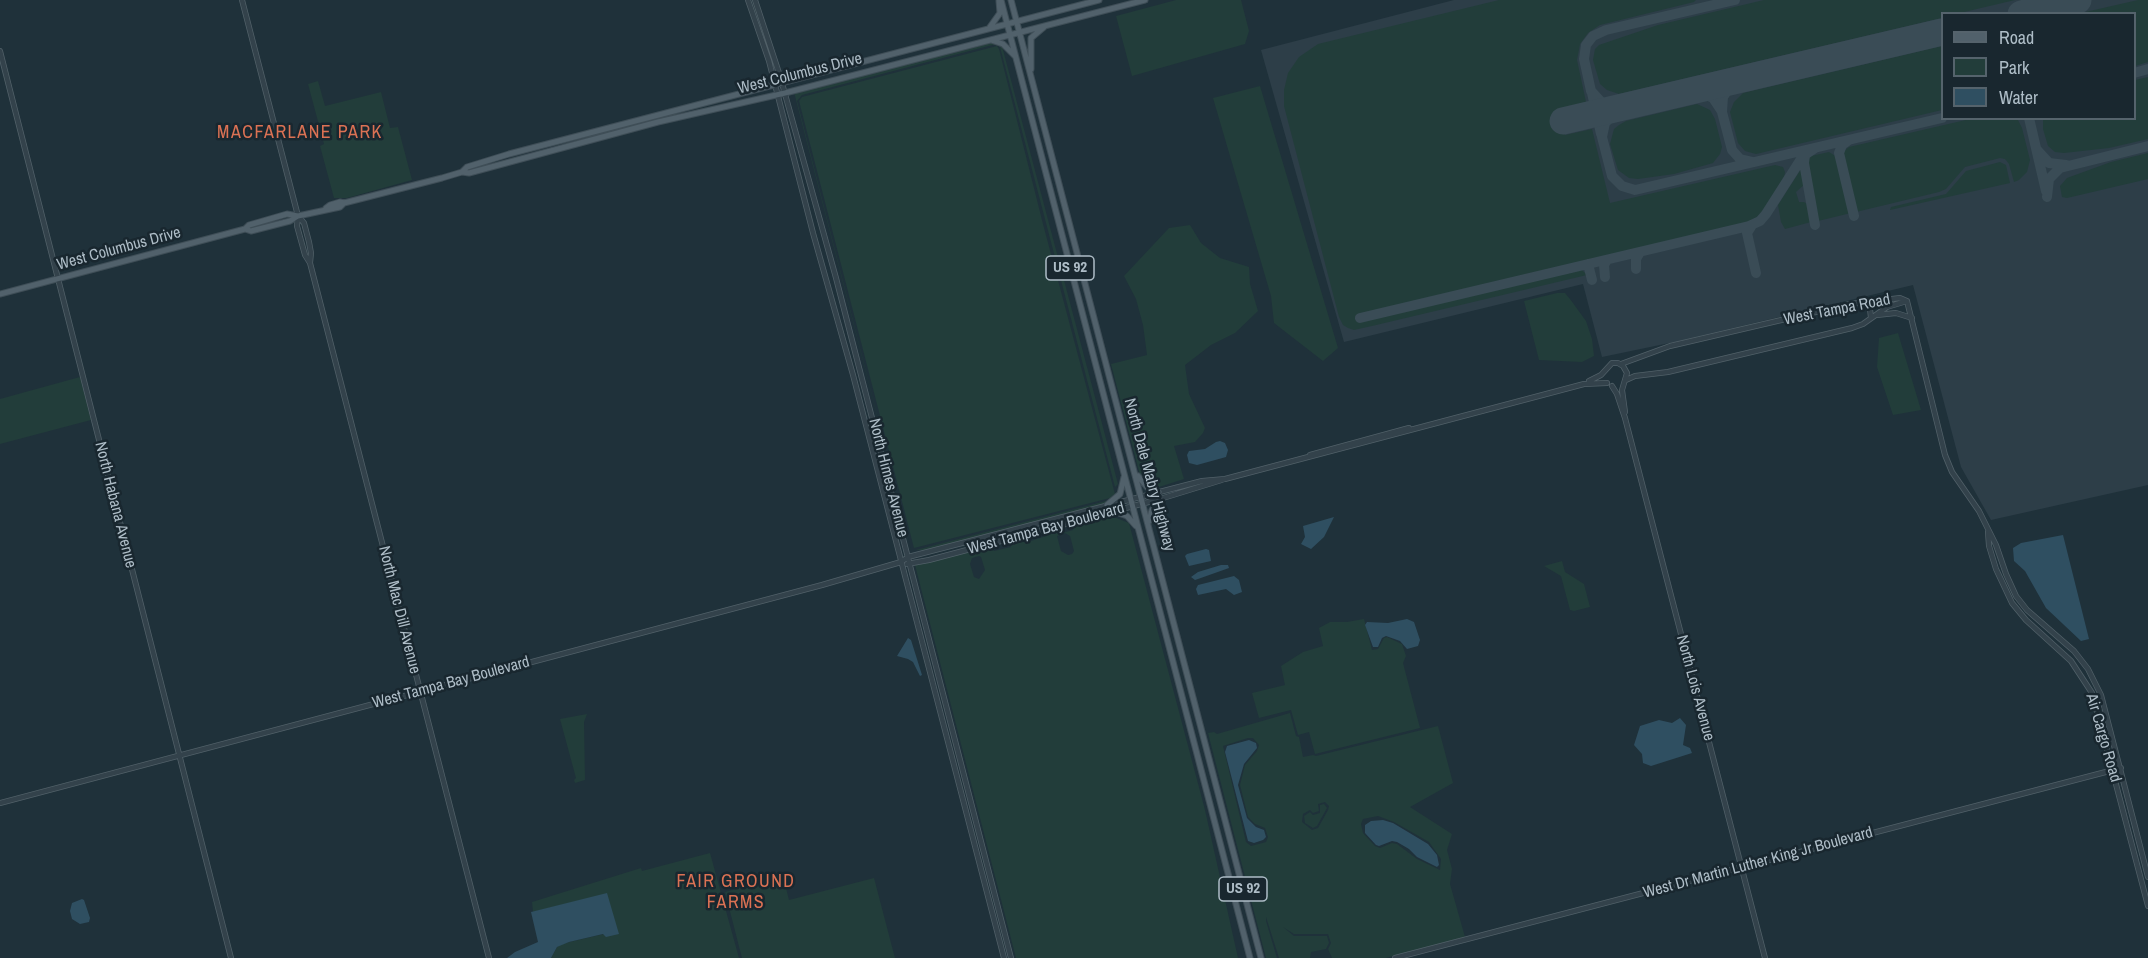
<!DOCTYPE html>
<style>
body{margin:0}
#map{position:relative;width:2148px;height:958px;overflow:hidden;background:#1f313a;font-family:"Archivo Narrow",sans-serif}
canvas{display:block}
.legend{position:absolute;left:1941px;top:12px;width:195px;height:108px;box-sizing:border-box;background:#19272f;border:2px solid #55636c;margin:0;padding:8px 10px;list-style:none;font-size:18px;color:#aebdc7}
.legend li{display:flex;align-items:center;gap:12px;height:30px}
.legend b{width:30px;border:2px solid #55636c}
</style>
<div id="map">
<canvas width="2148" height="958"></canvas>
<ul class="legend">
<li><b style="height:8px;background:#51616b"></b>Road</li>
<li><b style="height:16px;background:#223d3a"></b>Park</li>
<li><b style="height:16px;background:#2f4f61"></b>Water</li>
</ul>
</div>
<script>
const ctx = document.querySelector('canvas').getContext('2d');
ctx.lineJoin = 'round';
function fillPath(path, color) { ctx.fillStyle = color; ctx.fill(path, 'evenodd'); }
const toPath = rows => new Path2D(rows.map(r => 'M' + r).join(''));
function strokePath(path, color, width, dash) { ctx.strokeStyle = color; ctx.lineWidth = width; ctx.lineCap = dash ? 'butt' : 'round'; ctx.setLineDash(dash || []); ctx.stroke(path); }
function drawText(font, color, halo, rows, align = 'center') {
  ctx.font = font + ' "Archivo Narrow",sans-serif'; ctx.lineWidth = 5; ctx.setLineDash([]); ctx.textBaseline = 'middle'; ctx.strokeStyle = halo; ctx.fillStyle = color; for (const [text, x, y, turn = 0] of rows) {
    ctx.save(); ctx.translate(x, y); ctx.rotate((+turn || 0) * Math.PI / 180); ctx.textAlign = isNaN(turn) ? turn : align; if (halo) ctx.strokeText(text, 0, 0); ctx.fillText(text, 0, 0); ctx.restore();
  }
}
fillPath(toPath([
 [1454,0,2148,0,2148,485,1991,520,1961,467,1913,285,1679,341,1602,357,1583,284,1344,342,1261,50],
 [1942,14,2134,14,2134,118,1942,118]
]), '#2d3e48');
fillPath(toPath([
 [1176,0,1241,0,1249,31,1245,44,1132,76,1116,16],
 [1499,0,1696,0,1694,2,1600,25,1588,33,1580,44,1577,60,1586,102,1559,109,1565,135,1592,129,1610,203,1775,165,1783,167,1785,172,1784,178,1763,212,1757,217,1747,223,1358,315,1360,322,1582,270,1587,275,1372,326,1354,330,1348,328,1343,325,1339,317,1284,106,1284,90,1288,73,1299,57,1318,44],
 [1764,0,2015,0,1960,13,1942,14,1942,18,1619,94,1607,90,1600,84,1593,60,1595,49,1599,45,1658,25],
 [2138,0,2148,0,2148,62,2135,66,2134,14,2081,13],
 [991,43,1002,46,1118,484,1115,487,1000,47,996,44,802,95,797,101,911,548,794,92],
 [997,46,999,49,1043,224,1115,494,1110,498,914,548,799,101,802,97],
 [1942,46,1942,110,1756,154,1745,151,1738,143,1730,112,1734,102,1743,93],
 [2148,77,2148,139,2109,148,2064,153,2055,152,2048,146,2043,129,2043,119,2134,118,2135,80],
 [318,81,325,106,381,92,390,128,398,127,412,180,347,198,334,198,320,146,324,144,308,84],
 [1260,86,1338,348,1323,361,1274,323,1271,296,1213,98],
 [1697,104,1710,110,1715,119,1722,147,1720,154,1713,163,1674,174,1638,179,1629,178,1618,170,1610,144,1614,129,1619,125,1626,121],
 [2017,118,2022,128,2030,160,2027,172,2019,180,2014,182,2009,164,2005,159,2000,158,1965,167,1946,189,1939,192,1856,212,1843,157,1844,151,1849,147,1970,119],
 [1829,152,1837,157,1851,213,1818,221,1807,164,1811,156],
 [2148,153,2148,179,2067,198,2062,197,2060,186,2067,178,2111,162],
 [2000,162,2006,165,2010,183,1890,210,1891,207,1946,194,1966,171],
 [1801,169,1805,184,1796,192,1799,202,1804,202,1807,204,1811,222,1785,229,1781,222,1778,205],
 [1190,225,1201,243,1220,258,1249,267,1250,284,1258,311,1235,333,1211,345,1185,365,1189,394,1205,428,1203,433,1195,442,1174,446,1184,479,1159,487,1150,486,1140,475,1111,364,1147,355,1143,325,1136,299,1124,276,1169,228],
 [1557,293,1565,293,1570,299,1586,321,1592,339,1594,356,1582,362,1539,360,1524,301],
 [1898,333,1921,410,1893,415,1877,367,1879,338],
 [80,377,91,420,0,444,0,399],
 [1106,501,1107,503,927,550,916,550],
 [1110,514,1111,516,1129,523,1205,810,1238,958,1016,958,915,565,991,546,994,551,1011,547,1011,541,1022,538,1025,543,1043,537,1043,532,1055,529,1058,534,1073,530,1074,527,1071,525],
 [1065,533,1070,536,1074,551,1072,554,1068,555,1061,551,1057,536],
 [979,556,981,557,985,570,979,579,974,577,970,564,972,558],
 [1562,561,1565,572,1584,584,1590,607,1574,611,1570,610,1561,576,1544,566],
 [1364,619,1372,650,1378,649,1384,638,1387,637,1402,644,1406,656,1403,663,1420,728,1315,754,1309,732,1298,735,1291,710,1259,718,1252,693,1285,685,1281,666,1303,652,1323,646,1319,628,1330,622,1347,622],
 [1290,713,1296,736,1299,737,1303,757,1313,755,1316,756,1438,726,1453,783,1410,807,1452,834,1447,850,1452,869,1450,884,1465,937,1386,958,1332,958,1328,949,1331,943,1328,934,1294,934,1283,927,1294,936,1327,936,1329,943,1326,949,1311,952,1310,958,1279,958,1266,917,1266,921,1277,958,1266,958,1208,733,1214,732,1217,734],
 [1248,738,1253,738,1259,745,1257,751,1245,765,1240,785,1248,817,1255,824,1265,828,1268,837,1266,842,1251,846,1246,842,1223,746],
 [1325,802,1329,806,1328,810,1318,828,1312,830,1302,822,1303,814,1310,810,1313,813,1319,811,1318,804],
 [1378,816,1394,822,1429,842,1441,859,1440,870,1417,859,1397,844,1392,843,1380,848,1375,846,1363,833,1361,824,1363,819],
 [587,714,584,722,585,780,575,783,574,780,576,778,560,719],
 [1324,804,1327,808,1317,826,1313,828,1305,823,1304,816,1310,812,1313,815,1320,813,1320,805],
 [710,853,739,958,551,958,557,947,561,944,604,934,607,894,533,912,532,902,641,868,642,871],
 [783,876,789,900,874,878,895,958,742,958,725,892]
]), '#223d3a');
fillPath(toPath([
 [1220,441,1225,443,1228,450,1226,457,1197,465,1189,463,1187,455,1189,451,1205,449,1216,442],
 [1334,517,1324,537,1311,549,1301,544,1305,537,1303,526],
 [2063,535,2089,639,2081,641,2046,608,2025,571,2014,561,2013,548,2021,543],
 [1206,549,1209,550,1211,561,1189,566,1185,556,1187,554],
 [1221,565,1228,565,1229,568,1198,579,1195,580,1191,577,1198,572],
 [1234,576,1239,580,1242,592,1234,595,1226,589,1198,595,1196,589,1198,585],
 [1407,619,1414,622,1420,640,1418,646,1407,649,1400,641,1386,636,1382,638,1378,647,1373,647,1365,625,1367,622,1388,623],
 [908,638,911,640,922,675,920,676,913,662,908,659,897,656],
 [1680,718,1686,725,1683,745,1690,748,1692,753,1651,766,1643,763,1642,754,1634,745,1640,726,1659,720,1672,723],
 [1249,740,1256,743,1257,748,1244,764,1238,785,1247,818,1256,827,1264,830,1266,837,1263,840,1254,843,1248,841,1225,752,1227,746],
 [1383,820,1393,823,1428,844,1437,855,1439,865,1437,867,1417,857,1409,849,1397,842,1392,841,1379,846,1376,845,1365,833,1365,825,1371,821],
 [607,893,619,934,606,937,603,934,569,942,557,947,551,958,507,958,515,952,538,942,531,912],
 [82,899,84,900,90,918,89,922,80,924,72,919,70,911,72,903]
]), '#2f4f61');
strokePath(toPath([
 [2039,0,2042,14],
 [2016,14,2026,7,2032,0],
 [2052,14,2062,6,2082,0],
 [2134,73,2148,69],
 [1592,93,1601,134],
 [1653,101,1690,92,1699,92,1713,98,1721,110],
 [1619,108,1605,123,1602,137,1612,176,1622,186,1635,190,1942,118],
 [1619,108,1602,103,1591,91,1584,59,1586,45,1593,36,1606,30,1735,0],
 [2029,118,2046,191],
 [1849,140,1842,145,1839,153,1854,216],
 [2037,150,2049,163,2066,165],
 [1805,154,1804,163,1815,225],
 [1753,162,1740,159,1732,150,1722,112,1723,97,1729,88,1737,82,1779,71],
 [2047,197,2049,179,2060,168,2148,146],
 [1752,225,1747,233,1756,273],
 [1588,264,1592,280],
 [1636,269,1636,259,1640,252],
 [1605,277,1604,265,1607,260],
 [1360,318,1749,226,1760,221,1766,214,1803,156,1815,148]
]), '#3a4c56', 10);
strokePath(toPath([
 [2021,14,2078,0],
 [1563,121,1942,32]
]), '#3a4c56', 27);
const minor = toPath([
 [242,0,298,216,297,226,305,255,310,263],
 [748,0,769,61,813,233,853,375,1004,958],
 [755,0,780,76,836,278,1011,958],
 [0,51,231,958],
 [298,216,304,223,309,242,311,253,310,263,489,958],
 [1907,301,1945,455,1952,472,1979,511,1996,545,2006,574,2016,596,2027,610,2074,651,2088,669,2101,695,2148,877],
 [1865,302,1870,309,1871,318],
 [1877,315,1896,313,1912,318],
 [1621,364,1670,346,1850,304,1900,298,1907,301],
 [1626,380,1635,376,1668,372,1852,328,1863,324,1887,307,1907,301],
 [1589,381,1601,375,1612,363,1618,363,1623,366,1627,373,1622,390,1625,412],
 [1612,386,1617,394,1625,418,1765,958],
 [1310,455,1409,428],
 [1988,532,1989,546,1996,569,2012,603,2026,620,2071,661,2092,693,2148,906],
 [907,564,929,560,1160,499,1225,479,1584,384,1607,383],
 [0,803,822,585,901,562,908,557,1202,481,1225,479],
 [1395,958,2121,768]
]);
const major = toPath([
 [1001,0,1250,958],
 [1011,0,1261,958],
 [990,27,1000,13,999,1],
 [991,40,1003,44,1015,56],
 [1031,69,1031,38,1044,27],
 [462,172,469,173,658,122,785,93,1145,0],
 [326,208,330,205,340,202,344,203,442,178,462,172,467,167,509,154,1099,0],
 [245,229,251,231,290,221,298,216,340,207,344,203],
 [0,294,245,229,249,225,287,214,298,216],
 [1138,476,1147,487,1159,492],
 [1107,505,1120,494,1124,477],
 [1113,511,1127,516,1136,526],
 [1149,521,1152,510,1160,499]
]);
strokePath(minor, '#516068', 6);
strokePath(major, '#3f4e57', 7);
strokePath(minor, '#33424b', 4.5);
strokePath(major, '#51616b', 5);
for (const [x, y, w] of [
 [1070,268,48],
 [1243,889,48]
]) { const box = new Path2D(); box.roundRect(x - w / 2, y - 12, w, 24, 4.5); ctx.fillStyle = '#19272f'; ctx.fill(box); strokePath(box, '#aebdc7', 1.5); }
drawText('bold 15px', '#aebdc7', null, [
 ["US 92",1070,268],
 ["US 92",1243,889]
]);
drawText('16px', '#aebdc7', '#19272f', [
 ["West Columbus Drive",800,74,-14],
 ["West Columbus Drive",119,249,-15],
 ["West Tampa Road",1837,310,-11],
 ["North Dale Mabry Highway",1149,475,75],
 ["North Himes Avenue",888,478,76],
 ["North Habana Avenue",115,505,76],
 ["West Tampa Bay Boulevard",1046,529,-15],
 ["North Mac Dill Avenue",399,610,76],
 ["West Tampa Bay Boulevard",451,683,-15],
 ["North Lois Avenue",1695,688,75],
 ["Air Cargo Road",2103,738,74],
 ["West Dr Martin Luther King Jr Boulevard",1758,863,-15]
]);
ctx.letterSpacing = '1.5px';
drawText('18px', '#dc7254', '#19272f', [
 ["MACFARLANE PARK",300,133],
 ["FAIR GROUND",736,882],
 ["FARMS",736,903]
]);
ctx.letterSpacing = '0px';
</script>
